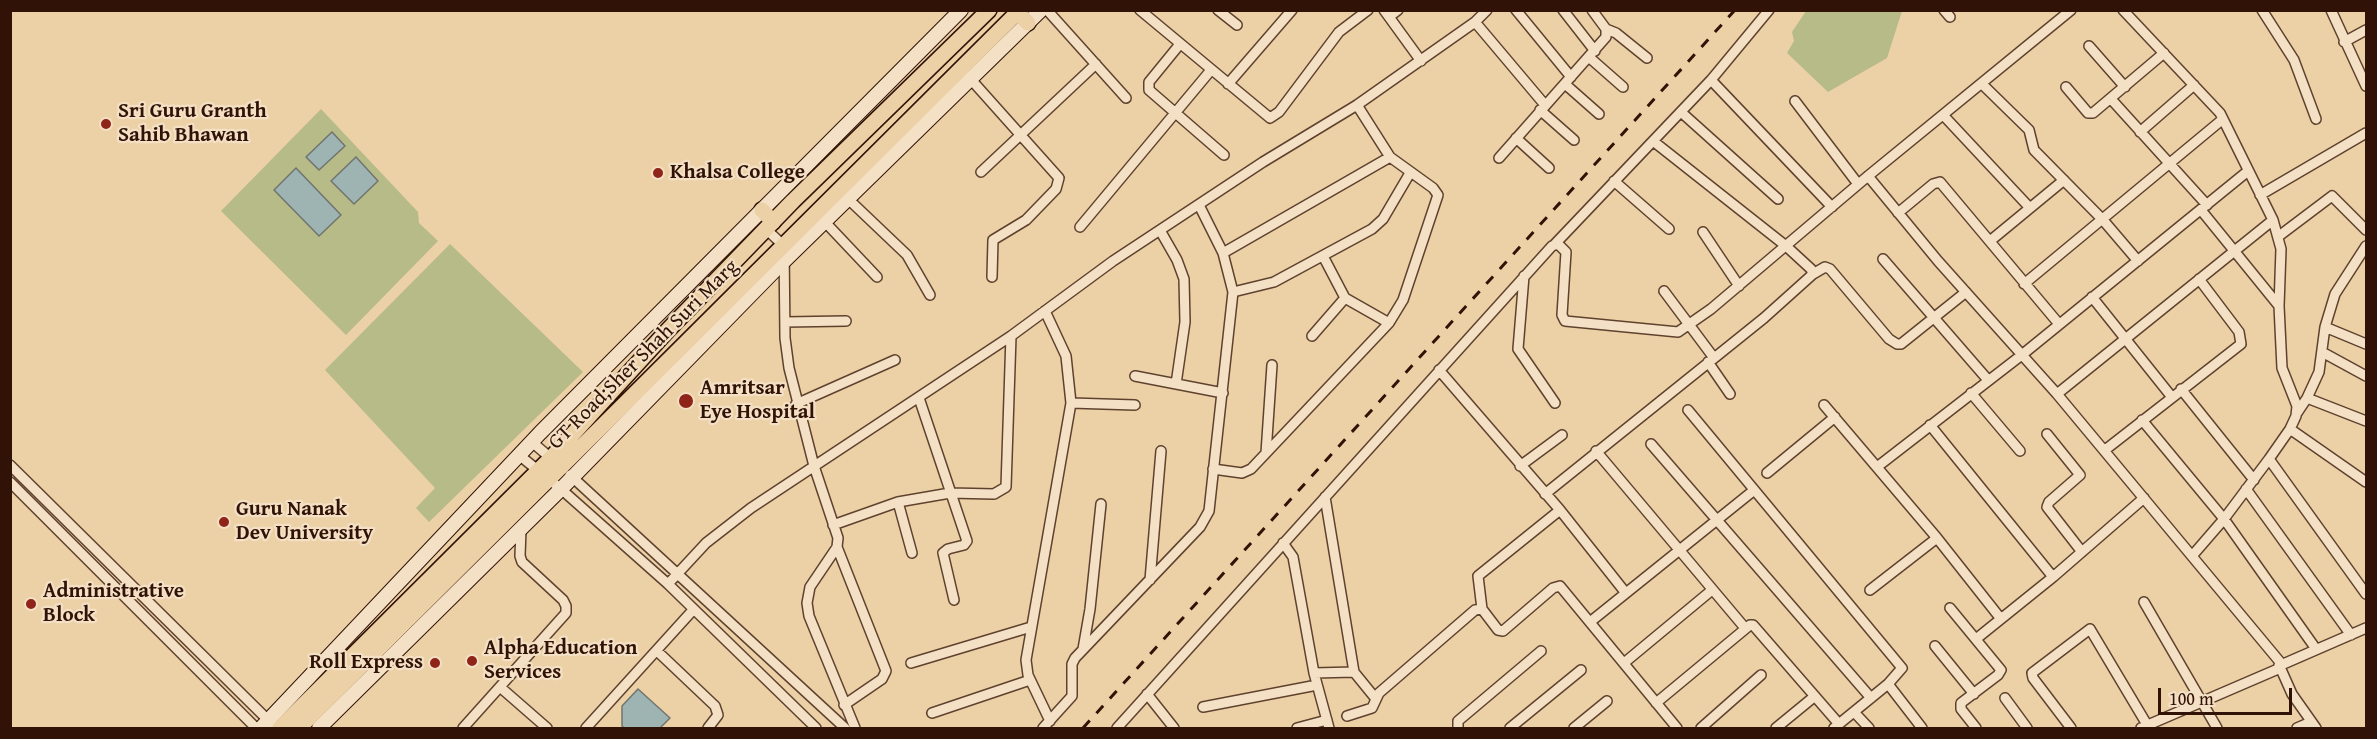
<!DOCTYPE html>
<style>
body{margin:0}
#map{position:relative;width:2377px;height:739px;overflow:hidden;background:#ecd0a6;font-family:"Gentium Book Plus",serif}
canvas{display:block}
.frame{position:absolute;inset:0;border:12px solid #301306;pointer-events:none}
.scale{position:absolute;left:2158px;top:688px;width:134px;height:27px;box-sizing:border-box;border:3px solid #301306;border-top:0;padding-left:8px;font-size:18px;line-height:21px;white-space:nowrap;color:#301306;-webkit-text-stroke:4px #f3e0c5;paint-order:stroke}
</style>
<div id="map">
<canvas width="2377" height="739"></canvas>
<div class="frame"></div>
<div class="scale">100 m</div>
</div>
<script>
const ctx = document.querySelector('canvas').getContext('2d');
ctx.lineJoin = 'round';
function fillPath(path, color) { ctx.fillStyle = color; ctx.fill(path, 'evenodd'); }
const toPath = rows => new Path2D(rows.map(r => 'M' + r).join(''));
function strokePath(path, color, width, dash) { ctx.strokeStyle = color; ctx.lineWidth = width; ctx.lineCap = dash ? 'butt' : 'round'; ctx.setLineDash(dash || []); ctx.stroke(path); }
function drawText(font, color, halo, rows, align = 'center') {
  ctx.font = font + ' "Gentium Book Plus",serif'; ctx.lineWidth = 4.5; ctx.setLineDash([]); ctx.textBaseline = 'middle'; ctx.strokeStyle = halo; ctx.fillStyle = color; for (const [text, x, y, turn = 0] of rows) {
    ctx.save(); ctx.translate(x, y); ctx.rotate((+turn || 0) * Math.PI / 180); ctx.textAlign = isNaN(turn) ? turn : align; if (halo) ctx.strokeText(text, 0, 0); ctx.fillText(text, 0, 0); ctx.restore();
  }
}
fillPath(toPath([
 [1806,11,1806,10,1902,11,1887,58,1828,92,1787,53,1794,41,1792,32],
 [321,109,418,212,419,223,438,241,346,335,221,211],
 [450,244,583,372,429,522,416,508,435,488,325,370]
]), '#b7bb87');
const water = toPath([
 [332,132,345,146,319,170,306,157,332,132],
 [356,157,378,181,354,204,331,181,356,157],
 [296,168,341,215,319,236,274,190,296,168],
 [638,689,670,718,660,728,624,728,622,726,622,706,638,689]
]);
fillPath(water, '#9db4b3');
strokePath(water, '#71746e', 1.5);
const minor = toPath([
 [1047,10,1126,98],
 [1140,10,1270,118,1279,112,1339,32,1368,10],
 [1218,10,1237,25],
 [1384,10,1421,61],
 [1516,10,1571,77],
 [1563,10,1595,51],
 [1944,10,1950,17],
 [2123,10,2220,113,2273,220,2281,249,2279,306,2282,368,2297,406,2296,416,2290,429,2269,459,2224,519,2192,556],
 [2262,10,2294,60,2316,119],
 [2331,10,2366,86],
 [1389,17,1398,10],
 [1475,22,1545,105],
 [1606,29,1616,33,1647,58],
 [2344,42,2366,30],
 [1180,44,1149,82,1149,90,1224,155],
 [2089,46,2125,87],
 [1590,58,1623,87],
 [967,75,1059,178,1056,189,1026,220,993,240,992,277],
 [1711,80,1832,207],
 [1228,84,1292,10],
 [1565,84,1599,114],
 [1982,84,2029,130,2034,150,2103,220,2138,261],
 [2066,87,2088,113,2093,113,2164,53],
 [2111,99,2207,205],
 [1795,101,1858,184],
 [1540,110,1574,140],
 [1681,112,1778,199],
 [1944,116,2030,208],
 [2140,132,2194,85],
 [1516,138,1549,168],
 [1499,158,1606,37,1606,29,1592,10],
 [981,172,1096,64],
 [1868,176,1938,261,2057,394,2280,662,2278,669,2141,728],
 [1614,181,1669,229],
 [2260,195,2366,133],
 [845,196,907,255,930,295],
 [2201,210,2279,306],
 [1898,213,1933,184,1940,182,2059,324],
 [825,222,877,277],
 [1080,227,1211,70],
 [766,229,784,246,785,338,789,368,814,466,838,538,837,547,810,587,807,603,809,616,855,728],
 [1161,232,1177,260,1184,279,1185,322,1176,384],
 [1703,232,1739,286],
 [2279,236,2332,196,2366,230],
 [1990,241,2064,180],
 [1554,245,1711,80,1769,10],
 [1223,253,1390,157],
 [1323,256,1345,298,1389,323],
 [1883,259,1988,380],
 [1813,274,1825,267,1830,269,1889,339,1897,344,1901,344,1966,292],
 [1524,276,1518,349,1555,403],
 [2024,284,2223,119],
 [1664,291,1714,358],
 [1233,292,1274,282,1372,229,1383,219,1410,173],
 [2092,297,2171,396],
 [1045,311,1066,356,1071,403,1026,660,1028,675,1050,721],
 [785,322,846,321],
 [2325,327,2366,344],
 [1312,336,1345,298],
 [2322,352,2366,376],
 [1708,362,1730,394],
 [1439,370,1560,510,1625,592],
 [1135,376,1223,393],
 [2181,389,2254,480],
 [1971,393,2020,451],
 [2057,394,2273,220],
 [919,398,967,541,964,545,948,549,943,553,954,600],
 [2307,398,2366,421],
 [1071,403,1135,405],
 [796,404,895,360],
 [1824,405,1937,538,2001,619],
 [1688,410,1902,668,1888,684,1834,728],
 [2297,413,2307,398,2319,372,2325,327,2335,294,2366,246],
 [2142,420,2224,519,2316,649],
 [1930,425,2053,577],
 [2290,429,2366,482],
 [2047,434,2080,475,2049,502,2047,507,2082,552],
 [532,442,553,460],
 [1651,444,1871,698],
 [2105,450,2241,344,2239,332,2199,279],
 [1596,451,1745,628],
 [1266,453,1272,365],
 [519,455,561,489,668,584,816,728],
 [2269,459,2366,594],
 [10,465,271,723],
 [1520,466,1562,435],
 [1877,467,2023,354,2248,171],
 [1213,469,1242,473,1251,469,1389,323,1403,300,1438,195,1433,188,1390,157,1357,105],
 [1767,473,1835,417],
 [570,475,845,728],
 [10,482,256,728],
 [2246,489,2351,635],
 [1545,494,1764,318,1813,274,1811,269,1786,246,1653,141],
 [1325,497,1354,672],
 [898,502,912,553],
 [833,525,898,502,950,493,994,494,1006,487,1011,336],
 [1283,543,1293,557,1314,673,1329,728],
 [837,547,886,671,882,679,844,705],
 [1150,580,1161,451],
 [668,584,706,543,751,508,1011,336,1113,261,1263,162,1357,105,1475,22,1487,10],
 [1870,590,1937,538],
 [2144,602,2217,728],
 [1950,608,2001,670,1998,675,1961,703,1961,709,1976,728],
 [1482,609,1478,576,1560,510],
 [1590,622,1753,491],
 [1976,639,2053,577,2144,498],
 [1935,646,1974,694],
 [1083,649,1090,609,1101,504],
 [657,651,715,706,718,715,708,728],
 [911,663,1031,627],
 [1624,663,1712,590],
 [2281,665,2366,628],
 [2280,667,2292,694,2316,728],
 [1314,673,1354,672,1376,699],
 [1888,684,1922,728],
 [500,687,547,728],
 [1147,694,1174,728],
 [2005,698,2027,728],
 [1656,703,1750,625,1753,625,1839,724],
 [1203,707,1317,685],
 [1854,712,1869,728],
 [932,713,1030,680],
 [1347,716,1372,708,1379,693,1475,610,1482,609,1498,630,1503,631,1553,588,1560,586,1677,728],
 [463,728,566,613,566,606,563,600,522,562,520,556,521,529],
 [586,728,693,610],
 [1043,728,1072,696,1072,664,1075,658,1200,527,1209,511,1233,292,1223,253,1199,205],
 [1117,728,1552,246,1558,244,1566,252,1562,315,1565,321,1678,332,1711,309,1868,176,2071,10],
 [1297,728,1327,720],
 [1458,728,1458,721,1541,651],
 [1510,728,1581,670],
 [1574,728,1607,701],
 [1701,728,1761,675],
 [1776,728,1815,696],
 [2071,728,2033,678,2032,673,2090,629,2149,728],
 [2297,728,2311,722]
]);
const secondary = toPath([
 [261,728,540,433,961,10],
 [319,728,561,489,778,267,1041,10]
]);
const primary = toPath([
 [280,728,551,458,668,330,793,201,989,10],
 [299,728,1020,10]
]);
const trunk = toPath([
 [1018,13,1028,23],
 [762,210,773,222]
]);
strokePath(minor, '#5f422e', 12);
strokePath(secondary, '#301306', 16);
strokePath(primary, '#301306', 18);
strokePath(trunk, '#301306', 18);
strokePath(minor, '#f3e0c5', 9);
strokePath(secondary, '#f3e0c5', 14);
strokePath(primary, '#ecd0a6', 15);
strokePath(trunk, '#ecd0a6', 15);
strokePath(toPath([
 [1083,728,1735,10]
]), '#301306', 3, [10, 10]);
for (const [x, y, r, color] of [
 [106,124,6,"#8f2418"],
 [658,173,6,"#8f2418"],
 [686,401,8,"#8f2418"],
 [224,522,6,"#8f2418"],
 [31,604,6,"#8f2418"],
 [472,661,6,"#8f2418"],
 [435,663,6,"#8f2418"]
]) { const dot = new Path2D(); dot.arc(x, y, r, 0, 2 * Math.PI); ctx.fillStyle = color; ctx.fill(dot); strokePath(dot, '#f3e0c5', 2); }
drawText('bold 21px', '#301306', '#f3e0c5', [
 ["Sri Guru Granth",118,112],
 ["Sahib Bhawan",118,136],
 ["Khalsa College",670,173],
 ["Amritsar",700,389],
 ["Eye Hospital",700,413],
 ["Guru Nanak",236,510],
 ["Dev University",236,534],
 ["Administrative",43,592],
 ["Block",43,616],
 ["Alpha Education",484,649],
 ["Services",484,673],
 ["Roll Express",423,663,"right"]
], 'left');
drawText('21px', '#301306', '#f3e0c5', [
 ["GT Road;Sher Shah Suri Marg",644,355,-45]
]);
</script>
